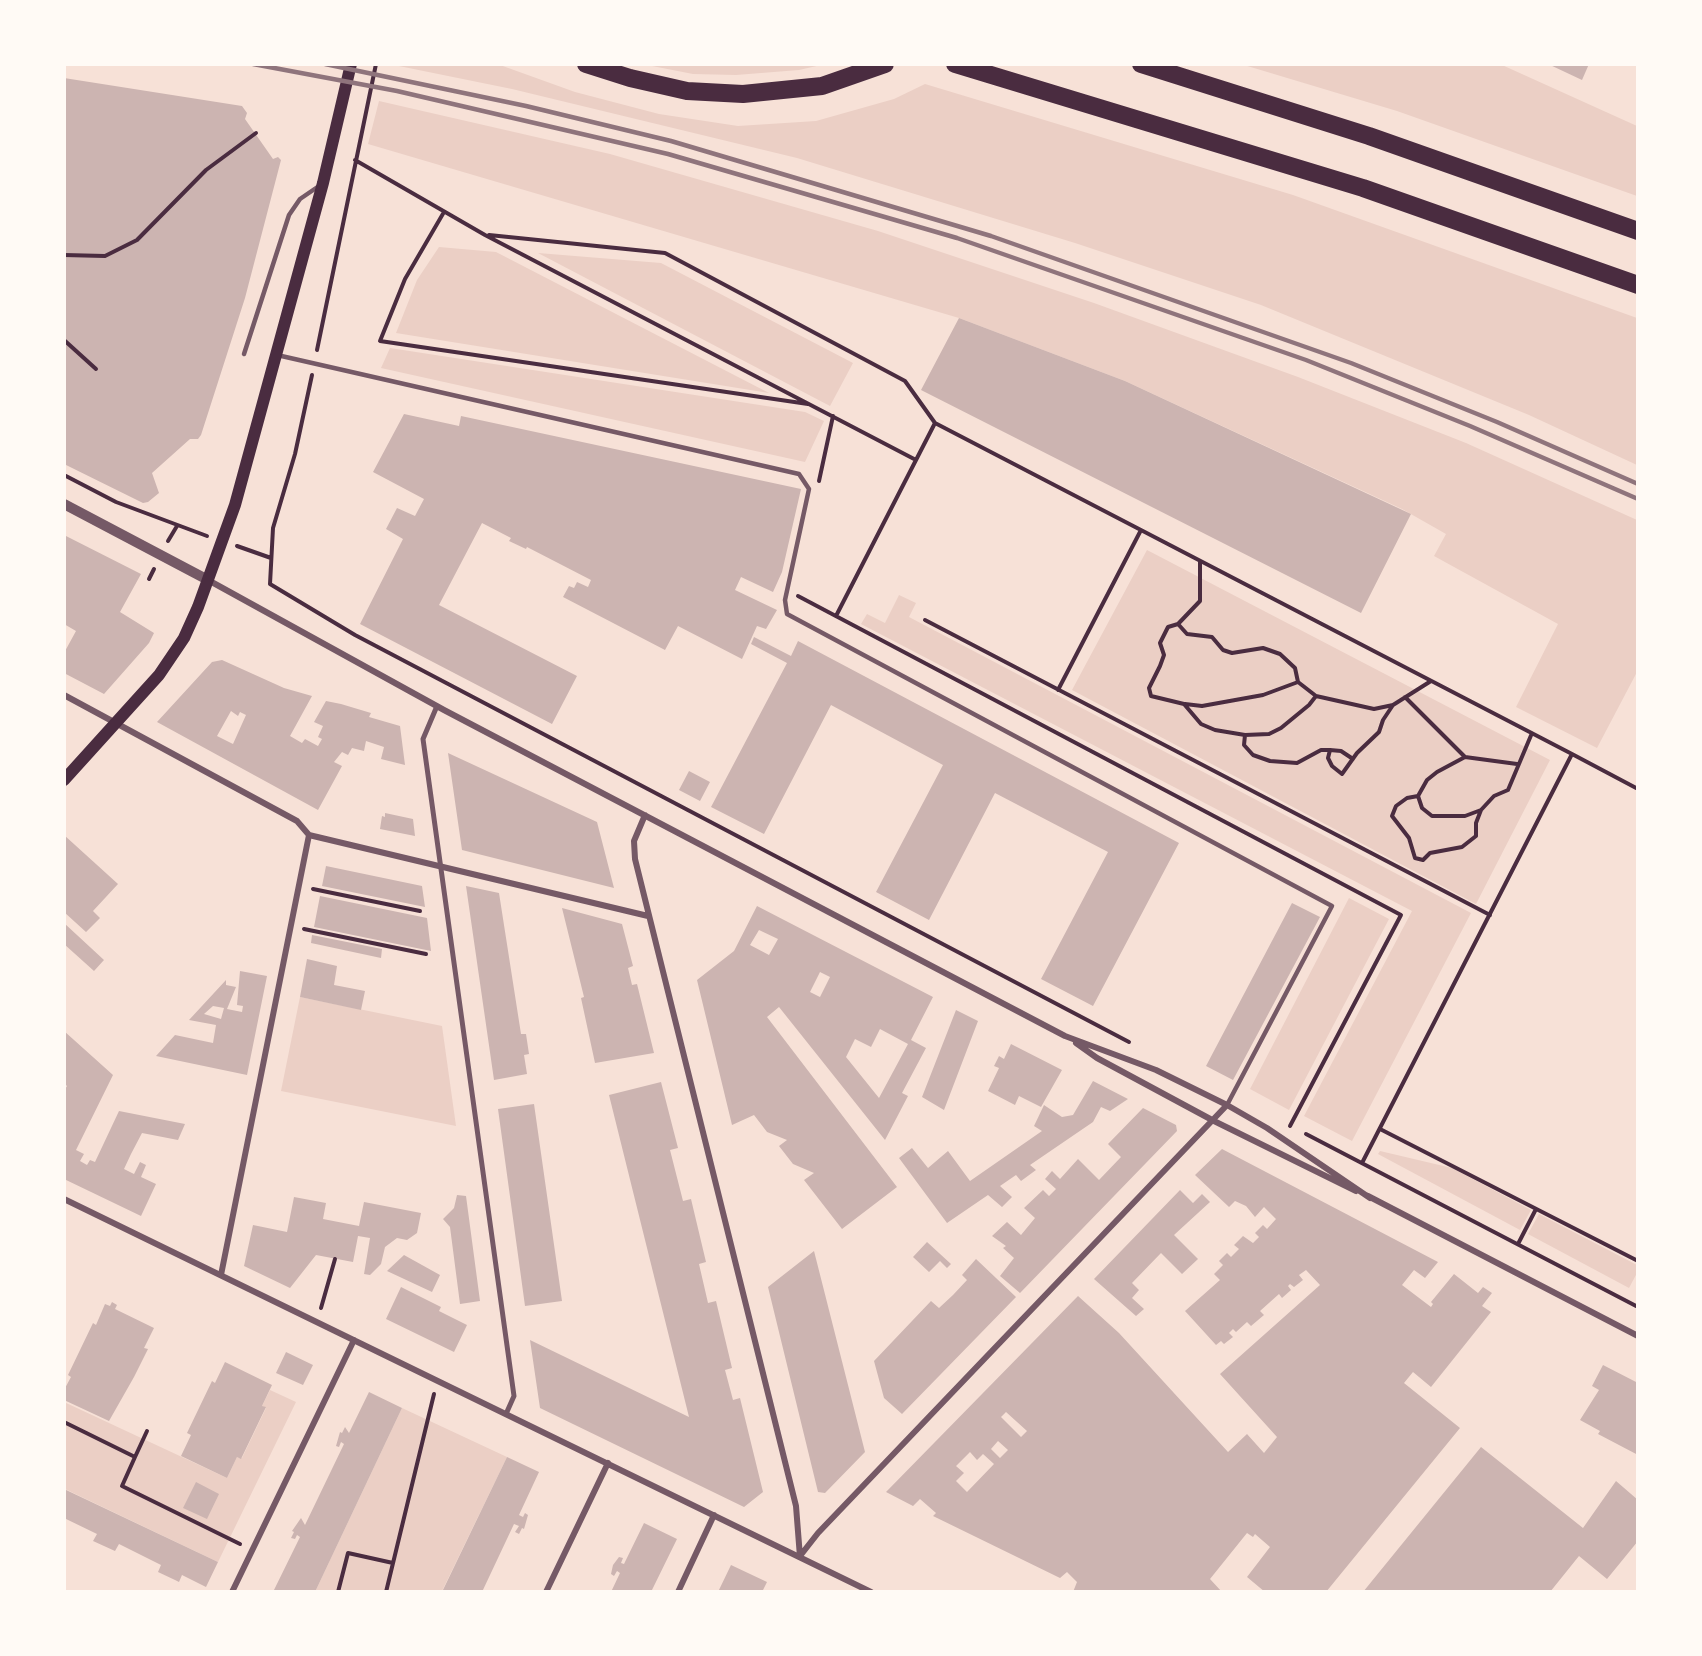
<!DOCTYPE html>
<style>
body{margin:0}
#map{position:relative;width:1702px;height:1656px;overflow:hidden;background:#f7e1d7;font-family:"Noto Serif",serif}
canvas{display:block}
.frame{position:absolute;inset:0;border:66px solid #fffaf5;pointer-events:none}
</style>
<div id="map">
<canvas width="1702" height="1656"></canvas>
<div class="frame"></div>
</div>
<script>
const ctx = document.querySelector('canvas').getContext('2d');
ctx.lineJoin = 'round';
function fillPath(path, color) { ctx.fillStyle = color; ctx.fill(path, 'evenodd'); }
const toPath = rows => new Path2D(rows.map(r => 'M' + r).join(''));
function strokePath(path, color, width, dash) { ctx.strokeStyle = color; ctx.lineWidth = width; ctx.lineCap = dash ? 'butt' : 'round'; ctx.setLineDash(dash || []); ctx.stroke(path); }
fillPath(toPath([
 [394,65,500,65,575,92,659,114,738,126,816,121,894,99,925,84,1293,195,1637,318,1637,465,1529,415,1261,305,1075,243,797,158,512,89],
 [647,65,821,65,799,70,736,75,693,74],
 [1244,65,1502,65,1637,126,1637,196,1397,111],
 [379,101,610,154,878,231,1094,303,1298,377,1466,443,1637,520,1637,672,1597,748,1516,707,1558,624,1434,556,1446,534,1402,509,1125,381,959,318,368,144],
 [439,247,496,252,769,393,396,333,417,280],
 [538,253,661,263,853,363,830,406],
 [390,348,805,412,824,421,805,462,381,368],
 [1147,550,1550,760,1476,904,1072,690],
 [899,595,916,603,909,617,1471,913,1352,1141,1304,1116,1412,911,861,624,867,614,885,623],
 [1349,898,1389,919,1289,1110,1250,1089],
 [300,997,442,1026,456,1126,281,1091],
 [1380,1151,1452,1168,1531,1210,1520,1230,1378,1154],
 [1539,1214,1637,1265,1637,1273,1629,1288,1528,1234],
 [270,1390,296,1402,218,1562,65,1489,64,1402,227,1478,237,1457,242,1458,266,1408,262,1406],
 [402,1408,507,1457,442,1591,315,1592]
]), '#ebcfc5');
fillPath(toPath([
 [1548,64,1589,64,1582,80],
 [64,78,242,106,247,113,245,119,273,159,278,157,281,160,245,298,201,435,198,439,190,439,152,473,159,493,148,502,143,503,64,464],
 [959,318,1125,381,1411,514,1361,613,921,390],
 [404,414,459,426,461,416,801,489,782,572,773,592,741,577,735,590,777,610,766,629,757,626,742,659,678,626,665,650,563,597,569,586,574,588,577,582,588,587,591,580,527,547,526,549,509,541,511,538,482,523,439,605,577,676,552,724,360,624,403,539,386,529,397,508,415,516,424,499,373,472],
 [64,535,141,574,120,612,154,633,149,643,104,694,64,673,64,653,76,631,64,624],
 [754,637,791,656,798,641,1179,843,1093,1006,1041,979,1108,852,995,793,929,920,876,892,943,765,831,705,764,834,711,807,787,663,751,644],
 [222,660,284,688,312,696,290,736,302,743,305,739,318,746,322,739,318,737,323,726,314,722,326,701,341,704,371,713,369,717,400,726,405,765,381,759,384,747,366,741,364,751,352,748,348,755,342,752,334,762,342,766,318,810,157,722,212,662],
 [231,711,238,716,240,712,246,715,233,744,217,736],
 [448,753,597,822,614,888,462,850],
 [689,771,710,782,700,801,679,790],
 [385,813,413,819,415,836,380,829,382,816,385,817],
 [64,835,118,884,93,911,100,918,86,932,64,912],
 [326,866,422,886,425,907,322,886],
 [466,886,499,893,521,1034,526,1034,529,1054,524,1055,527,1074,494,1080],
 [320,896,427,918,431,951,314,927],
 [1292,903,1320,917,1233,1080,1206,1066],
 [757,906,933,997,911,1040,926,1048,902,1093,908,1096,885,1140,779,1007,767,1017,897,1187,842,1229,804,1180,814,1173,793,1164,779,1146,787,1140,767,1132,754,1115,732,1125,697,980,734,951],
 [759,930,778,939,769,955,750,945],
 [820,972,830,977,820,997,810,992],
 [880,1029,908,1044,879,1098,846,1057,855,1039,871,1047],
 [562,908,622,924,633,966,628,968,632,985,637,984,654,1053,595,1063,581,998,584,997],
 [64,923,104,960,94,971,64,944],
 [312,935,382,949,381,958,311,943],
 [307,959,337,966,334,985,365,991,361,1010,300,997],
 [240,971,267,976,247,1075,156,1056,175,1035,213,1043,216,1025,189,1020,226,980,226,985,236,987,227,1009,242,1012,243,1006,237,1005],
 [213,1006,224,1008,221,1019,204,1014],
 [956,1010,978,1021,944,1110,922,1097],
 [64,1031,113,1075,76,1150,84,1154,80,1161,87,1165,90,1160,95,1162,119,1111,185,1124,178,1140,142,1133,131,1154,124,1169,134,1174,140,1162,146,1165,141,1177,156,1184,141,1216,64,1179,64,1091,67,1086,64,1083],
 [1011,1044,1062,1070,1041,1107,1019,1096,1015,1105,988,1091,999,1068,994,1066,999,1056,1004,1059],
 [1093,1081,1128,1099,1110,1111,1101,1107,1093,1122,1030,1165,1036,1170,1021,1181,1016,1175,1000,1186,1012,1197,1002,1207,988,1195,947,1223,899,1158,912,1148,928,1168,948,1151,970,1181,1042,1131,1034,1126,1044,1105,1062,1117,1073,1115],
 [661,1082,678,1148,670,1150,683,1201,691,1199,706,1262,699,1264,708,1303,716,1301,732,1368,725,1370,733,1400,740,1398,763,1492,744,1507,540,1408,530,1340,689,1417,609,1095],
 [534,1104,562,1301,525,1306,498,1109],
 [1143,1108,1176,1125,1177,1131,1020,1293,1000,1276,1014,1258,1003,1248,1006,1246,992,1236,1007,1222,1021,1235,1035,1218,1024,1208,1043,1190,1049,1196,1056,1189,1045,1179,1052,1171,1060,1179,1078,1159,1099,1180,1121,1157,1108,1144],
 [1222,1149,1438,1262,1425,1278,1414,1270,1402,1285,1431,1307,1433,1304,1431,1302,1454,1274,1478,1293,1483,1287,1492,1293,1482,1306,1491,1312,1431,1387,1413,1372,1404,1383,1460,1428,1326,1592,1265,1592,1247,1577,1270,1547,1255,1534,1253,1537,1247,1533,1210,1579,1222,1592,1073,1592,1077,1582,1067,1572,1060,1578,933,1516,936,1513,920,1499,913,1506,886,1492,1078,1296,1119,1333,1228,1452,1247,1434,1264,1453,1277,1437,1220,1374,1320,1285,1306,1270,1299,1275,1303,1280,1294,1287,1290,1284,1288,1286,1291,1290,1282,1298,1279,1294,1260,1311,1264,1315,1251,1326,1247,1322,1236,1332,1233,1329,1229,1333,1233,1337,1224,1344,1221,1341,1216,1345,1185,1311,1220,1280,1214,1274,1223,1265,1219,1261,1227,1253,1231,1257,1239,1249,1234,1245,1243,1236,1253,1243,1259,1237,1255,1233,1263,1225,1267,1229,1276,1219,1264,1207,1255,1217,1246,1206,1235,1201,1229,1207,1195,1175],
 [1006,1412,1027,1431,1021,1437,1001,1417],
 [998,1441,1008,1450,1000,1458,991,1449],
 [970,1452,977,1460,983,1454,994,1464,967,1492,956,1481,964,1473,956,1466],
 [1180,1190,1193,1203,1202,1194,1210,1202,1174,1235,1198,1259,1182,1274,1161,1253,1132,1283,1139,1290,1132,1298,1144,1309,1136,1316,1094,1279],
 [457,1195,466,1196,480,1301,460,1304,450,1227,443,1219,454,1208],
 [294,1197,326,1203,323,1219,359,1226,364,1202,421,1213,417,1233,407,1240,397,1238,385,1247,381,1264,370,1275,364,1274,370,1238,358,1236,353,1262,316,1255,290,1288,244,1266,253,1225,287,1232],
 [927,1242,951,1264,947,1268,940,1261,929,1272,913,1257],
 [814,1251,865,1452,825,1493,818,1492,768,1287],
 [404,1255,440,1275,432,1292,387,1271],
 [976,1259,1016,1297,902,1414,884,1398,874,1361,931,1301,939,1308,953,1295,967,1280,962,1275],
 [401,1287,441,1307,439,1311,467,1325,454,1352,386,1319],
 [112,1302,117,1305,115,1309,154,1328,144,1348,148,1349,134,1377,109,1421,64,1400,64,1390,71,1377,68,1375,93,1323,96,1325,105,1304,110,1306],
 [286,1352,313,1365,303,1385,276,1373],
 [225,1362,272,1385,262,1406,266,1407,241,1459,237,1457,227,1478,181,1456,191,1435,187,1433,212,1381,215,1383],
 [1603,1365,1638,1383,1638,1455,1598,1434,1600,1431,1580,1420,1599,1390,1592,1386],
 [369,1392,402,1408,315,1592,273,1592,300,1537,297,1535,295,1539,291,1538,294,1532,292,1531,301,1518,305,1525,344,1444,341,1442,339,1447,336,1446,340,1432,342,1433,345,1427,349,1433],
 [1481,1447,1583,1528,1616,1481,1638,1500,1638,1541,1607,1579,1579,1556,1550,1592,1363,1592],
 [507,1457,539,1472,519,1515,523,1517,525,1513,528,1515,524,1529,522,1528,519,1534,515,1532,519,1526,514,1524,482,1592,442,1592],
 [196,1482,219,1494,207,1519,183,1508],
 [64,1489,218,1562,206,1587,182,1575,179,1582,175,1580,158,1572,161,1565,119,1544,115,1551,93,1541,97,1534,64,1518],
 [644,1523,677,1539,651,1592,611,1592,620,1573,617,1571,614,1576,611,1574,613,1565,619,1557,623,1558,621,1563,624,1564],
 [731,1565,767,1582,762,1592,718,1592]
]), '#ccb4b1');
strokePath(toPath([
 [355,160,485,235,916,460,836,616],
 [444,212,405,279,380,341,808,404],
 [489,235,665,253,905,381,935,423],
 [64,255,105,256,137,240,206,170,256,133],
 [64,340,96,369],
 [317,350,376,64],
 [312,375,295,454,273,528,270,584,355,635,1129,1042],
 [916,460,935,423,1572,754],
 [64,475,116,502,207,536],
 [819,481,833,416],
 [168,541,177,526],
 [237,546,271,558],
 [1200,561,1200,601,1178,624,1168,627,1160,643,1164,655,1160,666,1149,688,1151,696,1184,704,1201,724,1215,730,1245,735,1244,745,1253,755,1270,761,1297,763,1321,750,1330,750,1328,758,1332,766,1342,774,1357,753,1379,732,1383,720,1393,705,1431,681],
 [149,579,154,569],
 [798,596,1401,915,1290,1126],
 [925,620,1490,915],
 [1178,624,1187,634,1212,637,1223,650,1232,653,1263,648,1280,654,1295,668,1298,682,1316,696,1374,709,1393,705],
 [1058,690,1141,530],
 [1405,697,1465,757,1517,764],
 [1185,704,1202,706,1263,695,1298,682],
 [1245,735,1269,734,1281,728,1309,705,1316,696],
 [1330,750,1341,751,1353,759],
 [1418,796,1427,780,1437,772,1465,757],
 [1481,810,1465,816,1432,816,1422,808,1418,796,1407,798,1396,806,1392,816,1409,838,1415,858,1423,860,1430,853,1462,847,1476,836,1476,823,1481,810,1494,796,1508,790,1532,733],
 [313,889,420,911],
 [304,929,426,954],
 [1380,1129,1638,1261],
 [1306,1134,1638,1307],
 [1362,1163,1572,754,1638,789],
 [1518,1244,1536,1209],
 [321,1308,335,1259],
 [64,1422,135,1457,122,1486,240,1544],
 [135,1457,147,1431],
 [338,1592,348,1553,393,1563],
 [386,1592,434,1394]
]), '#4a2c40', 4);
strokePath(toPath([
 [244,354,289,215,300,199,319,186],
 [277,355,799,474,809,489,785,600,787,614,1332,906,1227,1105]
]), '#755966', 4.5);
strokePath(toPath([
 [437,706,423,739,514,1396,506,1414]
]), '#755966', 5);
strokePath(toPath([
 [208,580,444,710,1065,1036,1156,1070,1227,1105,1267,1128,1370,1198],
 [64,695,297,821,309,835],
 [645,815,634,841,635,859,796,1506,800,1557],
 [309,835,648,916],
 [1076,1043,1097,1058,1214,1121,1356,1191],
 [1368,1196,1638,1336],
 [64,1199,871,1592],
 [221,1275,309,835],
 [800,1556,818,1533,1227,1105],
 [232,1592,354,1340],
 [546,1592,608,1463],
 [678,1592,714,1515]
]), '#755966', 6);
strokePath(toPath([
 [64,504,208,580]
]), '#755966', 10);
strokePath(toPath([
 [64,780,159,675,184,638,198,607,235,505,323,183,351,64]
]), '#4a2c40', 12);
strokePath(toPath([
 [586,64,630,78,687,91,743,94,822,86,885,64],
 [955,64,1363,188,1638,285],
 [1141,64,1369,136,1638,231]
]), '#4a2c40', 18);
strokePath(toPath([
 [253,64,397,91,668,154,957,238,1306,360,1470,426,1638,499],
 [325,64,526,106,671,141,991,236,1351,363,1497,422,1638,484]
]), '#8f747c', 4.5);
</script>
